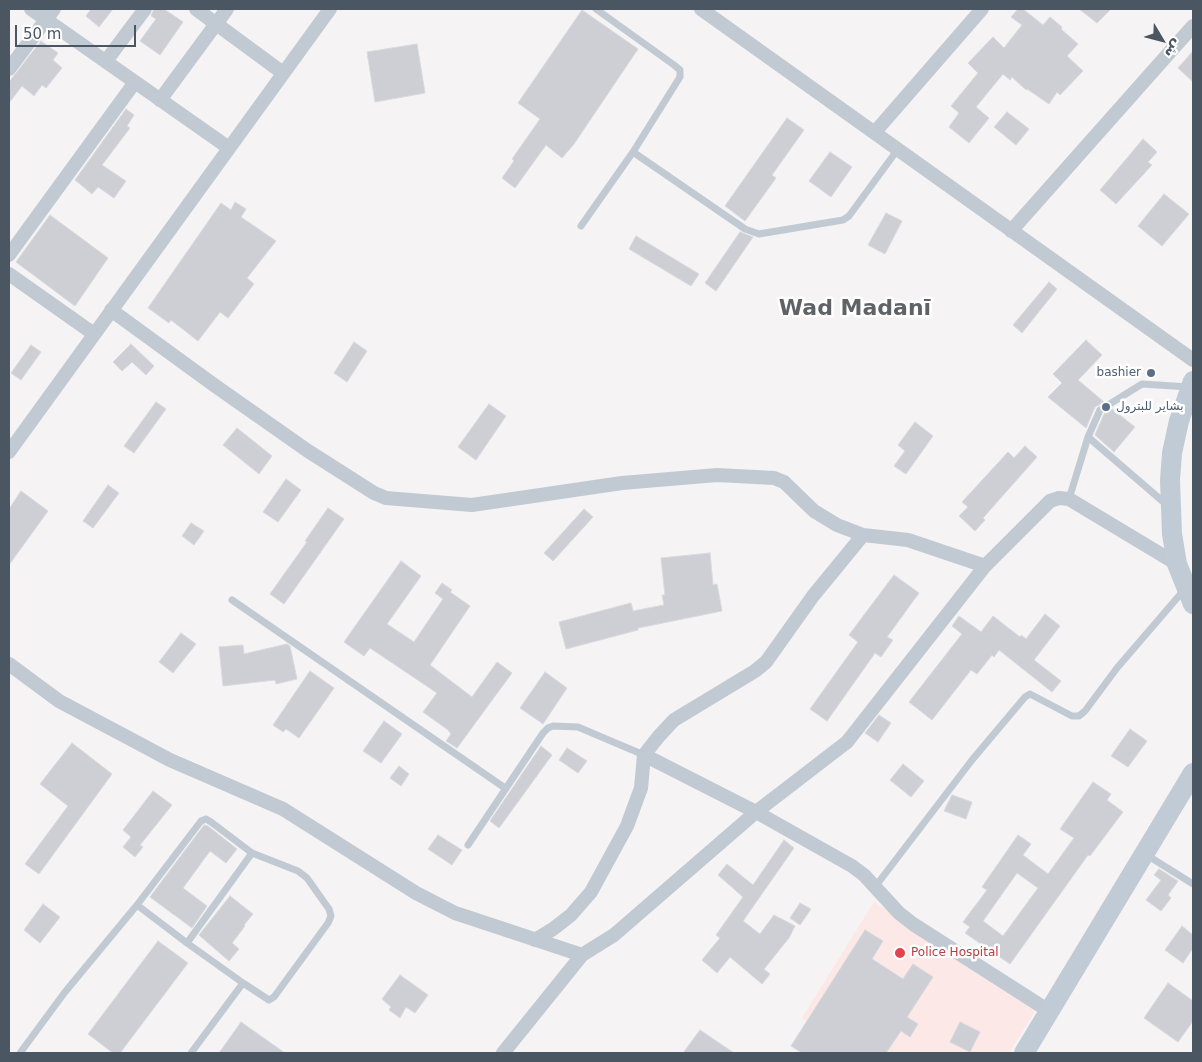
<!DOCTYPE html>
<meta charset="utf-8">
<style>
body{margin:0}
#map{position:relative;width:1202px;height:1062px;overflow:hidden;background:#f5f3f3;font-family:"DejaVu Sans","Noto Sans Arabic",sans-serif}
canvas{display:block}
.frame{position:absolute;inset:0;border:10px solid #4a5661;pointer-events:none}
.north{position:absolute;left:1137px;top:15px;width:50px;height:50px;-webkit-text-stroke:4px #fff;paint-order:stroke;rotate:127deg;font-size:14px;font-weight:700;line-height:20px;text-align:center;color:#4a5661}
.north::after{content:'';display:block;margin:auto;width:18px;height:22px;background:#4a5661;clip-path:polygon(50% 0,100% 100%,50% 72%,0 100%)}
.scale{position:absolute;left:15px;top:25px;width:121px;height:22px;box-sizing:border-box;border:2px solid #4a5661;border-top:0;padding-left:6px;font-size:15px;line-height:18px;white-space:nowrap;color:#4a5661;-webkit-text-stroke:4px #fff;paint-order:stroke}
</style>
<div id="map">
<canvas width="1202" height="1062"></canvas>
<div class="frame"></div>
<div class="north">ش</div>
<div class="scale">50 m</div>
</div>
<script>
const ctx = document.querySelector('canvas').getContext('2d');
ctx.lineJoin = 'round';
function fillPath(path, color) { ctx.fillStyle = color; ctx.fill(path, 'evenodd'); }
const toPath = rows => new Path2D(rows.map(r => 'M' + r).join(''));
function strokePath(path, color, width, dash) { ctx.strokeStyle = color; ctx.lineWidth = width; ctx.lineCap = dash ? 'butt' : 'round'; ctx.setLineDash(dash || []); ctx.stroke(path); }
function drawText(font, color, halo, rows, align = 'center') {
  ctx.font = font + ' "DejaVu Sans","Noto Sans Arabic",sans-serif'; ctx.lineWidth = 5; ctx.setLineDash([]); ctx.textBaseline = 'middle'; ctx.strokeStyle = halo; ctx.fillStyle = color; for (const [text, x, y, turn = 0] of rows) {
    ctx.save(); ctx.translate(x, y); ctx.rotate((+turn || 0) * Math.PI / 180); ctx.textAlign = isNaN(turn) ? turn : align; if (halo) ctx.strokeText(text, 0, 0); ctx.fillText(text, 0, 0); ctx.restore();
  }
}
fillPath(toPath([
 [874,902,1040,1003,1009,1053,800,1053,816,1027,802,1018]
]), '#fce8e6');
const building = toPath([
 [91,9,113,9,99,27,86,16,91,9],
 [154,9,164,9,183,22,160,55,140,41,156,19,151,16,154,9],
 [1018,9,1023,9,1043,25,1050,17,1062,27,1061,29,1078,44,1067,56,1083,71,1060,95,1057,92,1049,104,1027,89,1026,90,1012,77,1010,80,1003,74,976,107,989,118,969,143,949,127,959,113,951,106,978,73,968,63,993,37,1004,48,1022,25,1011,17,1018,9],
 [1079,9,1111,9,1097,23,1079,9],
 [582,10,638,49,574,144,562,158,546,145,515,188,502,178,514,161,512,159,540,119,518,103,582,10],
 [41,41,58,53,53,60,62,68,46,88,42,85,34,96,22,86,9,103,9,82,41,41],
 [417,44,425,93,375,102,367,52,417,44],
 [1193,51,1193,82,1178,68,1193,51],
 [126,109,134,115,127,126,130,128,102,165,126,181,114,198,98,187,92,194,75,180,126,109],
 [1007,112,1029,129,1016,145,994,127,1007,112],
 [787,118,804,130,772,175,776,178,745,221,725,206,787,118],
 [1143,139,1157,152,1148,162,1152,165,1116,204,1100,190,1143,139],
 [830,152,852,167,831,197,809,181,830,152],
 [1164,194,1189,214,1162,246,1138,226,1164,194],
 [235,202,246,209,241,217,276,241,247,278,254,284,228,318,220,312,198,341,171,320,169,323,148,308,221,203,231,210,235,202],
 [886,213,902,221,885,254,868,245,886,213],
 [50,215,108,258,75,306,16,262,50,215],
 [740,232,753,237,716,291,705,283,740,232],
 [636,236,699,274,691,286,629,249,636,236],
 [1049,282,1057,289,1022,333,1013,325,1049,282],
 [1086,340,1102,355,1078,380,1104,402,1095,407,1086,428,1048,397,1062,383,1053,374,1086,340],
 [354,342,367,351,347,382,334,373,354,342],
 [131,344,154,366,146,375,132,362,122,371,113,362,131,344],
 [31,345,41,352,21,380,11,373,31,345],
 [156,402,166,409,134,453,124,446,156,402],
 [489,404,506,416,476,460,458,447,489,404],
 [1112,409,1135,427,1114,452,1095,435,1104,414,1112,409],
 [915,422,933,436,906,474,894,466,905,451,898,445,915,422],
 [237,428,272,456,259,474,223,445,237,428],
 [1025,446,1037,457,983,518,985,520,975,531,959,516,968,507,962,502,1008,452,1014,458,1025,446],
 [286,479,301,490,278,522,263,512,286,479],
 [108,485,119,493,93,528,83,521,108,485],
 [21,491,48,511,9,565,9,509,21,491],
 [328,508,344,519,284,604,270,594,307,542,305,541,328,508],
 [584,509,593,517,553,561,544,553,584,509],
 [191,523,204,531,194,545,182,536,191,523],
 [710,553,713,585,717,584,722,611,638,628,638,630,566,649,559,622,631,603,633,611,664,605,662,595,665,595,661,558,710,553],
 [401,561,421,576,387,624,414,642,443,599,435,593,442,583,452,590,450,592,470,606,430,665,472,697,497,662,512,673,457,748,446,741,451,734,448,730,423,712,437,693,370,648,364,656,344,642,401,561],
 [894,575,919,593,887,637,893,640,881,657,875,653,827,721,810,709,858,642,849,635,894,575],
 [1045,614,1060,626,1034,660,1061,681,1052,692,999,650,994,657,992,655,977,674,971,670,932,720,909,702,962,634,952,626,959,616,981,632,993,616,1020,637,1021,635,1026,639,1045,614],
 [181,633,196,644,173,673,159,662,181,633],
 [287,644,290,646,297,679,276,684,275,680,223,686,219,647,243,645,244,654,287,644],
 [310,671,334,688,299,738,286,729,283,732,273,725,310,671],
 [545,672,567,688,543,724,520,708,545,672],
 [879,715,891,723,878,742,865,733,879,715],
 [384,721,402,734,381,763,363,751,384,721],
 [1130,729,1147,741,1128,767,1111,756,1130,729],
 [72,743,112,774,39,874,25,864,68,806,40,784,72,743],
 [541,746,552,755,499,828,490,821,541,746],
 [567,748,587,761,578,773,559,760,567,748],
 [903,764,924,781,911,797,890,780,903,764],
 [399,766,409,774,401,786,390,778,399,766],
 [1093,782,1111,794,1107,800,1123,812,1090,856,1088,855,1010,964,965,933,970,927,963,922,987,890,982,887,1018,835,1031,844,1023,855,1048,874,1074,838,1060,829,1093,782],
 [1017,873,1038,888,1003,936,983,921,1017,873],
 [153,791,172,805,140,845,143,847,135,857,123,847,131,837,123,830,153,791],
 [952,795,972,802,966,819,944,811,952,795],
 [204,825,208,826,237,849,226,863,210,851,183,888,207,906,192,928,150,897,204,825],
 [438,835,462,850,452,865,428,849,438,835],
 [784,840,794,848,743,921,760,934,774,915,795,926,789,938,764,969,770,974,762,984,730,957,717,973,702,960,720,938,716,935,743,897,718,875,727,864,753,885,784,840],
 [1159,869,1178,881,1168,895,1171,898,1161,911,1146,900,1161,880,1154,875,1159,869],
 [230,896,253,914,244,925,245,926,232,943,239,949,229,961,199,935,230,896],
 [800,903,811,909,800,925,790,918,800,903],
 [43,904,60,917,40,943,24,930,43,904],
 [1182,926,1193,935,1193,948,1183,963,1165,950,1182,926],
 [865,930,883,941,872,959,903,979,913,964,933,977,907,1017,918,1024,910,1037,901,1031,886,1053,802,1053,791,1046,865,930],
 [158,941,188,963,120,1053,113,1053,88,1034,158,941],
 [400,975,428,995,415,1013,406,1007,400,1018,389,1010,391,1007,382,999,400,975],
 [1168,983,1193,1001,1193,1021,1178,1042,1144,1018,1168,983],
 [241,1022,285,1053,219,1053,241,1022],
 [960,1022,980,1032,970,1052,950,1042,960,1022],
 [700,1030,734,1053,683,1053,700,1030]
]);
fillPath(building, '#cdcfd5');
strokePath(building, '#d7d9de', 1);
strokePath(toPath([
 [633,152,745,229,759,234,843,220,849,216,898,149],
 [581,226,633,152,680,77,680,70,674,65,596,9],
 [1069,499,1088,437],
 [1167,505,1088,437,1100,410,1142,384,1189,387],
 [232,600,505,788],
 [468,845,543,733,548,728,553,726,578,727,644,755],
 [1145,854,1193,884],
 [875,887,972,760,1025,697,1030,694,1072,716,1079,716,1085,711,1117,668,1184,590],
 [187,943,252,853],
 [20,1053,65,992,137,905,201,821,206,819,211,822,252,853,298,871,307,878,329,909,331,916,328,923,274,997,269,1000,243,983,187,943,137,905],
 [191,1053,243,983]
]), '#c1cad2', 7);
strokePath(toPath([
 [31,9,229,148],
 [196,9,283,73],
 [701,9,1193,360],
 [106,61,145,9],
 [9,69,54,9],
 [160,100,227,9],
 [875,132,982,9],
 [1011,231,1193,26],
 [9,255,135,82],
 [9,274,94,334],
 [111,310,214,385,308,451,374,493,386,498,472,505,622,483,717,475,774,478,784,482,814,511,837,525,863,535,908,540,985,566],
 [9,452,330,9],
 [9,664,59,701,170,760,283,809,416,893,455,913,582,955],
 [644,755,756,812,852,866,864,875,899,913,913,924,1049,1011],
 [535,940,553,929,571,915,591,892,627,826,641,788,644,755,659,736,674,720,755,671,766,662,813,596,863,535],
 [503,1053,582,955,614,935,756,812,847,742,985,566,1050,501,1059,498,1069,499,1177,564]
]), '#c1cad2', 14);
strokePath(toPath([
 [1193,381,1179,421,1172,453,1170,480,1172,534,1177,564,1193,604],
 [1024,1053,1193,773]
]), '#c1cbd6', 20);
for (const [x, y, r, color] of [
 [1151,373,5,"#5c6f8a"],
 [1106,407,5,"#5c6f8a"],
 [900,953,6,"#e0444e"]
]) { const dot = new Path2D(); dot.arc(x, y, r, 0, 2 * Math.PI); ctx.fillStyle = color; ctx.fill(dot); strokePath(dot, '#fff', 2); }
drawText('12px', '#4e5e75', '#fff', [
 ["bashier",1141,373],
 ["بشاير للبترول",1116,407,"left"]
], 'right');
drawText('12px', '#be3a42', '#fff', [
 ["Police Hospital",911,953]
], 'left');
drawText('bold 22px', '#5f6368', '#fff', [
 ["Wad Madanī",855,309]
]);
</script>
